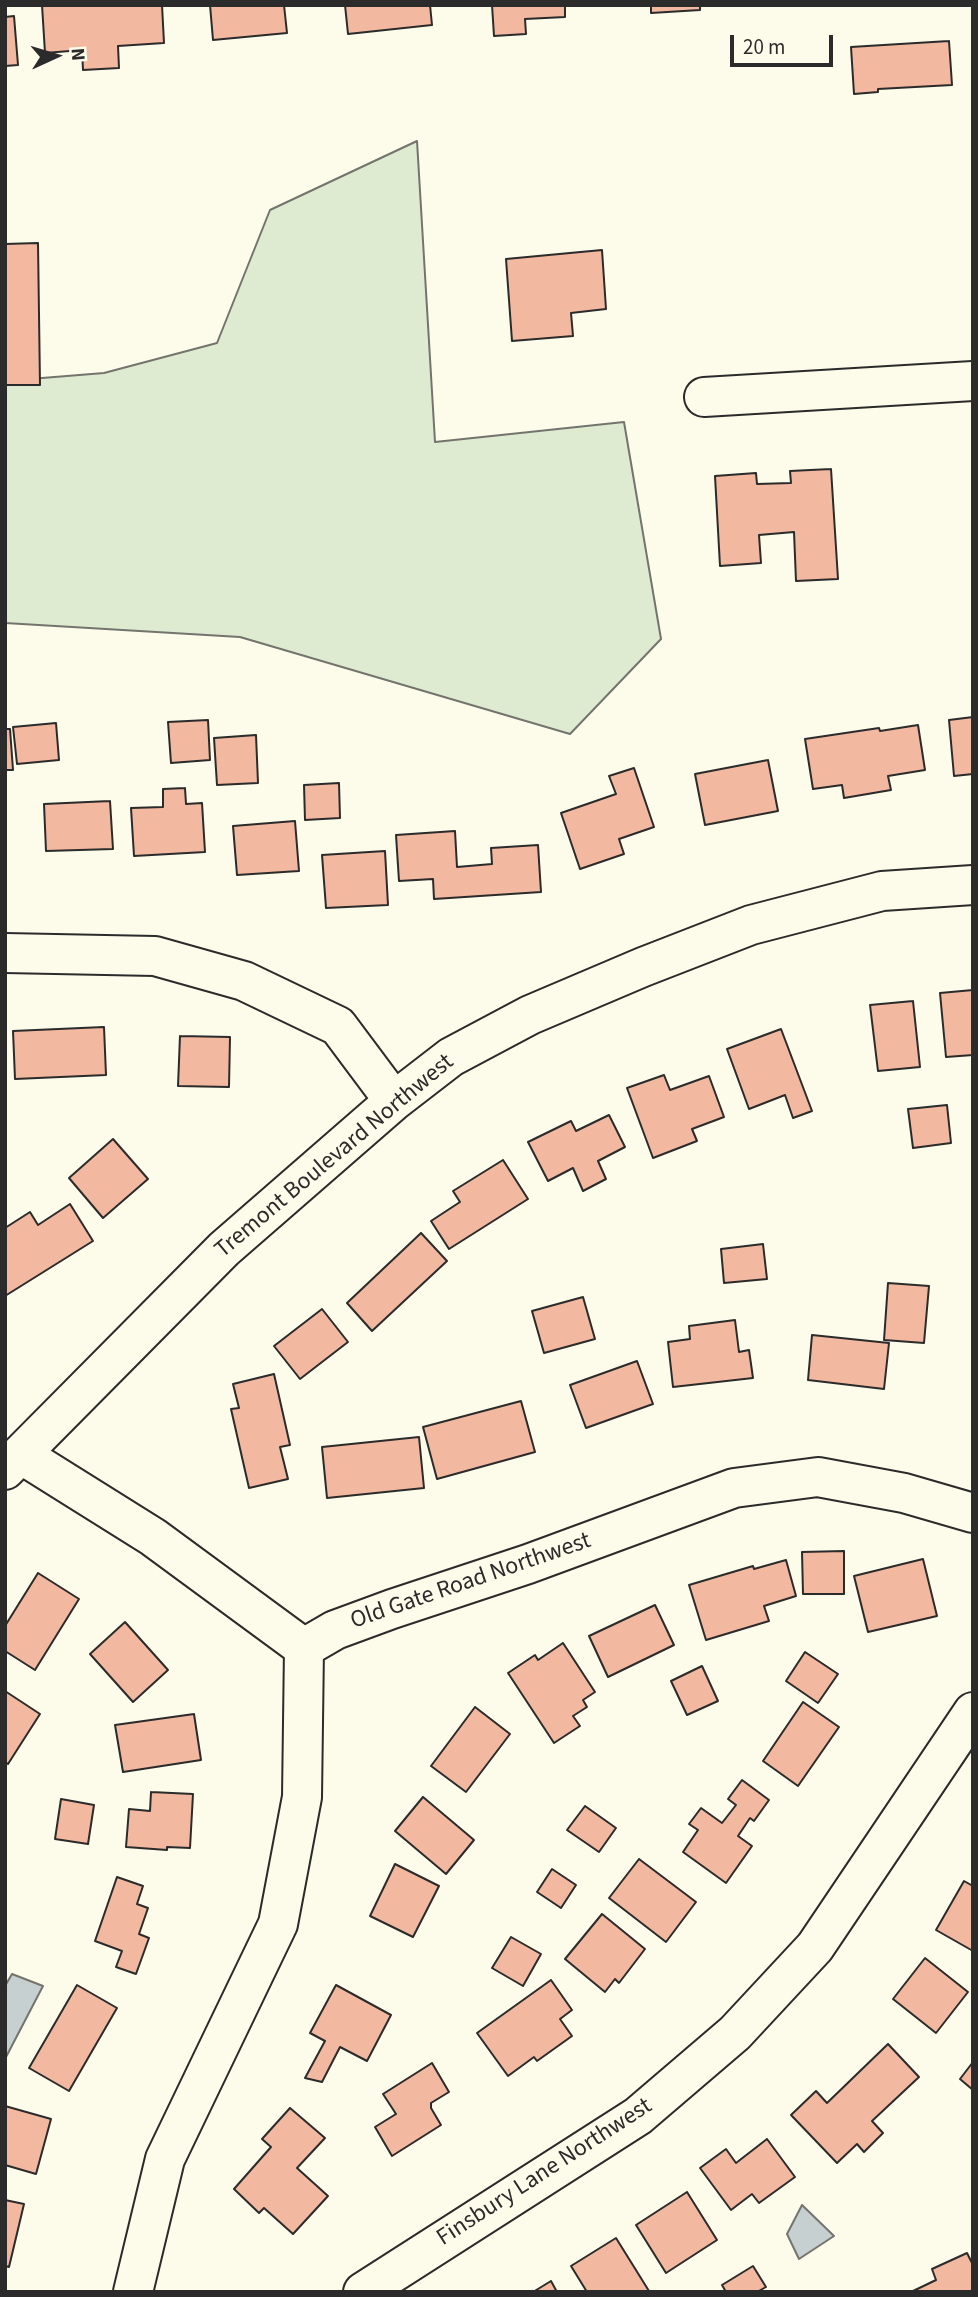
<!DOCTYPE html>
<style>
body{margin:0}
#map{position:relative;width:978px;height:2297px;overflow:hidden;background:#fdfbea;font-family:"Source Sans 3",sans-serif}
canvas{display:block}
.frame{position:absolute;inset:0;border:7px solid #2b2b2b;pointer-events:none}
.north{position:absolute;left:21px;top:21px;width:70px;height:70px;-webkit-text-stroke:5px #fdfbea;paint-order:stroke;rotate:86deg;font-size:19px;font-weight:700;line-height:28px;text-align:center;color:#2b2b2b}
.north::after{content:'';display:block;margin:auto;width:24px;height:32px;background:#2b2b2b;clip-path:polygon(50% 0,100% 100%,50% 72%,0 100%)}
.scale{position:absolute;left:730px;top:35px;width:103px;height:32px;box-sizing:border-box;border:4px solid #2b2b2b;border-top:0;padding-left:9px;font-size:21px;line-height:24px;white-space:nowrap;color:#2b2b2b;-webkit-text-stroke:5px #fdfbea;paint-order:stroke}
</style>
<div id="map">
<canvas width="978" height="2297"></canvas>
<div class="frame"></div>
<div class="north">N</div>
<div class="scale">20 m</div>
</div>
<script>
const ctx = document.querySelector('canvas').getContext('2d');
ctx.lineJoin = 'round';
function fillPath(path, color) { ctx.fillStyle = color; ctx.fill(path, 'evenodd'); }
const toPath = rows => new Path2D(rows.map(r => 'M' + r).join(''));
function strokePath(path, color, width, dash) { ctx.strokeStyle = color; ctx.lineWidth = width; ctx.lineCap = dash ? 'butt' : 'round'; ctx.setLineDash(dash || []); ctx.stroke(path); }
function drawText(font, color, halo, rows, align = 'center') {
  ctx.font = font + ' "Source Sans 3",sans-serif'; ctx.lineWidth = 5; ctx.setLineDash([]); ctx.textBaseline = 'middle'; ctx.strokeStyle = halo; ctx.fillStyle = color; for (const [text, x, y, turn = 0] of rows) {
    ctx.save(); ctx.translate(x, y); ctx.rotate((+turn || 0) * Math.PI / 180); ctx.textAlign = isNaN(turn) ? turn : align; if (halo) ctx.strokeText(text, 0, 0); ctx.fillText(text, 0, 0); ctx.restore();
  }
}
const green = toPath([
 [417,141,435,442,624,422,661,639,570,734,240,637,5,623,5,381,104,373,217,343,270,210,417,141]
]);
fillPath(green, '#deebd1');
strokePath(green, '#74746e', 2);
const water = toPath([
 [12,1974,43,1986,5,2059,5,1986,12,1974],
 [802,2205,834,2236,799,2259,787,2234,802,2205]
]);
fillPath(water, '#c7d0d0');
strokePath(water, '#74746e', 2);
const building = toPath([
 [42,5,162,5,164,43,118,46,119,68,83,70,82,50,45,53,42,5],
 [210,5,284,5,287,33,213,40,210,5],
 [345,5,430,5,432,25,348,34,345,5],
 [492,5,565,5,565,17,525,19,526,34,494,36,492,5],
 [651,5,700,5,700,10,651,13,651,5],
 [14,16,18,65,5,66,5,17,14,16],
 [949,41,952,85,878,89,878,92,854,94,851,47,949,41],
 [38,243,40,385,5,385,5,244,38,243],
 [602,250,606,309,571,313,573,336,512,341,506,259,602,250],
 [831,469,838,579,796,581,794,532,759,535,761,563,720,566,715,476,756,473,757,484,791,483,790,471,831,469],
 [973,717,973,774,954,776,949,720,973,717],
 [208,720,210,760,171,763,168,722,208,720],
 [56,723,59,760,17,764,13,727,56,723],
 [918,725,925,770,888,776,891,790,844,798,842,785,813,789,805,739,879,728,880,731,918,725],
 [5,729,10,729,13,770,5,770,5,729],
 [256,735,258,783,217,785,214,738,256,735],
 [768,760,778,811,705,825,695,774,768,760],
 [634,768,654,827,619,839,624,854,580,869,561,813,616,794,609,776,634,768],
 [339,783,340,818,305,820,304,785,339,783],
 [185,788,186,804,202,803,205,852,134,856,131,808,163,807,163,789,185,788],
 [110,801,113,849,46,851,44,804,110,801],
 [295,821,299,871,237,875,233,826,295,821],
 [455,831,457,867,492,864,491,848,538,845,541,892,434,899,433,879,399,881,396,835,455,831],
 [385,851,388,905,326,908,322,855,385,851],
 [973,990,973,1055,946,1057,940,993,973,990],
 [913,1001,920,1067,878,1071,870,1005,913,1001],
 [104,1027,106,1075,15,1079,13,1031,104,1027],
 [781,1029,812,1111,793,1118,785,1095,749,1109,727,1049,781,1029],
 [180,1036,230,1037,229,1087,178,1086,180,1036],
 [664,1075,670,1090,709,1076,724,1117,692,1129,697,1141,653,1158,627,1088,664,1075],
 [947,1105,951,1143,913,1148,908,1109,947,1105],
 [609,1115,625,1147,598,1161,606,1179,583,1191,573,1168,548,1181,528,1142,571,1121,576,1131,609,1115],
 [113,1139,148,1179,103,1218,69,1178,113,1139],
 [503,1160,528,1199,449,1249,431,1221,460,1202,453,1191,503,1160],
 [70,1204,93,1241,5,1296,5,1228,30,1212,38,1225,70,1204],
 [421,1233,447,1261,372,1331,347,1303,421,1233],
 [763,1244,767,1279,724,1283,721,1249,763,1244],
 [888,1283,929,1286,924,1343,884,1340,888,1283],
 [583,1297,595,1339,544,1353,532,1311,583,1297],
 [322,1309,348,1342,300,1379,274,1346,322,1309],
 [735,1320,739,1352,749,1350,753,1378,673,1387,668,1342,690,1339,689,1326,735,1320],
 [812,1335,889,1343,884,1389,808,1380,812,1335],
 [637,1361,653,1404,586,1428,570,1385,637,1361],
 [274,1374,290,1445,280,1447,288,1479,249,1488,231,1409,239,1408,233,1384,274,1374],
 [521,1401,535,1452,437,1479,423,1427,521,1401],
 [419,1437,424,1488,327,1498,322,1447,419,1437],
 [844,1551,844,1594,803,1594,802,1552,844,1551],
 [923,1559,937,1616,868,1632,854,1576,923,1559],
 [786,1560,796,1596,764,1606,769,1621,706,1640,689,1585,753,1566,754,1569,786,1560],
 [38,1573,79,1599,35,1670,5,1651,5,1626,38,1573],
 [655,1605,674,1645,608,1677,589,1636,655,1605],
 [125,1622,168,1670,133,1702,90,1654,125,1622],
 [563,1643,595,1692,583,1700,587,1707,573,1716,580,1726,554,1743,508,1673,535,1655,538,1660,563,1643],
 [805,1652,838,1674,818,1703,786,1681,805,1652],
 [702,1666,718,1701,687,1715,671,1681,702,1666],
 [5,1691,40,1714,8,1764,5,1762,5,1691],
 [803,1702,839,1727,798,1786,763,1761,803,1702],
 [475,1707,510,1734,466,1792,431,1766,475,1707],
 [194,1714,201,1760,123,1772,115,1725,194,1714],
 [742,1780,769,1800,754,1821,750,1818,738,1836,752,1846,726,1883,683,1852,698,1830,689,1824,701,1808,722,1823,736,1805,728,1799,742,1780],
 [151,1792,193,1794,190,1848,167,1847,167,1850,126,1847,129,1809,150,1811,151,1792],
 [423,1797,474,1840,446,1874,395,1831,423,1797],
 [61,1799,94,1805,88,1844,55,1839,61,1799],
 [585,1806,616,1828,599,1852,567,1830,585,1806],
 [639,1859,696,1902,666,1942,609,1898,639,1859],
 [395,1864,439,1886,413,1937,370,1916,395,1864],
 [552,1869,576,1885,561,1908,537,1892,552,1869],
 [117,1877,143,1886,137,1904,148,1908,139,1934,149,1938,136,1974,116,1967,122,1951,95,1941,117,1877],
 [964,1881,973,1886,973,1951,936,1930,964,1881],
 [602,1914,645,1949,619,1983,615,1979,605,1992,565,1959,602,1914],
 [511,1937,541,1954,523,1986,492,1968,511,1937],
 [925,1958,968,1992,936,2033,893,1999,925,1958],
 [551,1980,572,2010,560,2019,572,2036,537,2061,534,2057,508,2076,477,2033,551,1980],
 [77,1985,117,2008,69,2091,29,2068,77,1985],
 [336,1985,391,2015,367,2061,340,2047,322,2082,305,2078,325,2041,310,2033,336,1985],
 [888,2044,919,2077,872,2121,883,2133,864,2152,857,2144,837,2163,791,2115,816,2091,827,2103,888,2044],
 [973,2062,973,2090,960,2079,973,2062],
 [432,2063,449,2092,431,2103,431,2108,441,2125,392,2156,375,2127,396,2114,383,2094,432,2063],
 [5,2106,51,2119,36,2174,5,2165,5,2106],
 [290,2108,325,2138,297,2168,328,2196,293,2234,264,2208,259,2213,234,2189,271,2147,262,2139,290,2108],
 [767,2139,795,2177,759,2203,752,2194,731,2210,700,2168,726,2149,736,2163,767,2139],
 [687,2192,717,2240,666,2273,636,2225,687,2192],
 [5,2200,24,2204,9,2267,5,2266,5,2200],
 [616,2238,649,2291,648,2292,587,2292,571,2266,616,2238],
 [967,2253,973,2265,973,2292,911,2292,936,2280,932,2269,967,2253],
 [753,2266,766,2287,757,2292,726,2292,722,2285,753,2266],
 [551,2281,557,2292,533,2292,551,2281]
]);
fillPath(building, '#f2b8a0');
strokePath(building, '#2b2b2b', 2);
const minor = toPath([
 [704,397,973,381],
 [5,953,155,956,244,981,338,1026,394,1101],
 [22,1455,153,1537,304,1648,335,1630,392,1609,528,1564,734,1488,818,1477,904,1493,973,1513],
 [5,1470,224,1249,394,1101,451,1057,530,1015,643,967,751,925,882,891,973,885],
 [133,2292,165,2159,278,1924,302,1797,304,1648],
 [363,2292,638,2116,735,2033,815,1947,973,1712]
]);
strokePath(minor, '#2b2b2b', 42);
strokePath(minor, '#fdfbea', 38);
drawText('24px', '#2b2b2b', '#fdfbea', [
 ["Tremont Boulevard Northwest",335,1157,-40],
 ["Old Gate Road Northwest",471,1582,-19],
 ["Finsbury Lane Northwest",545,2173,-33]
]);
</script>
